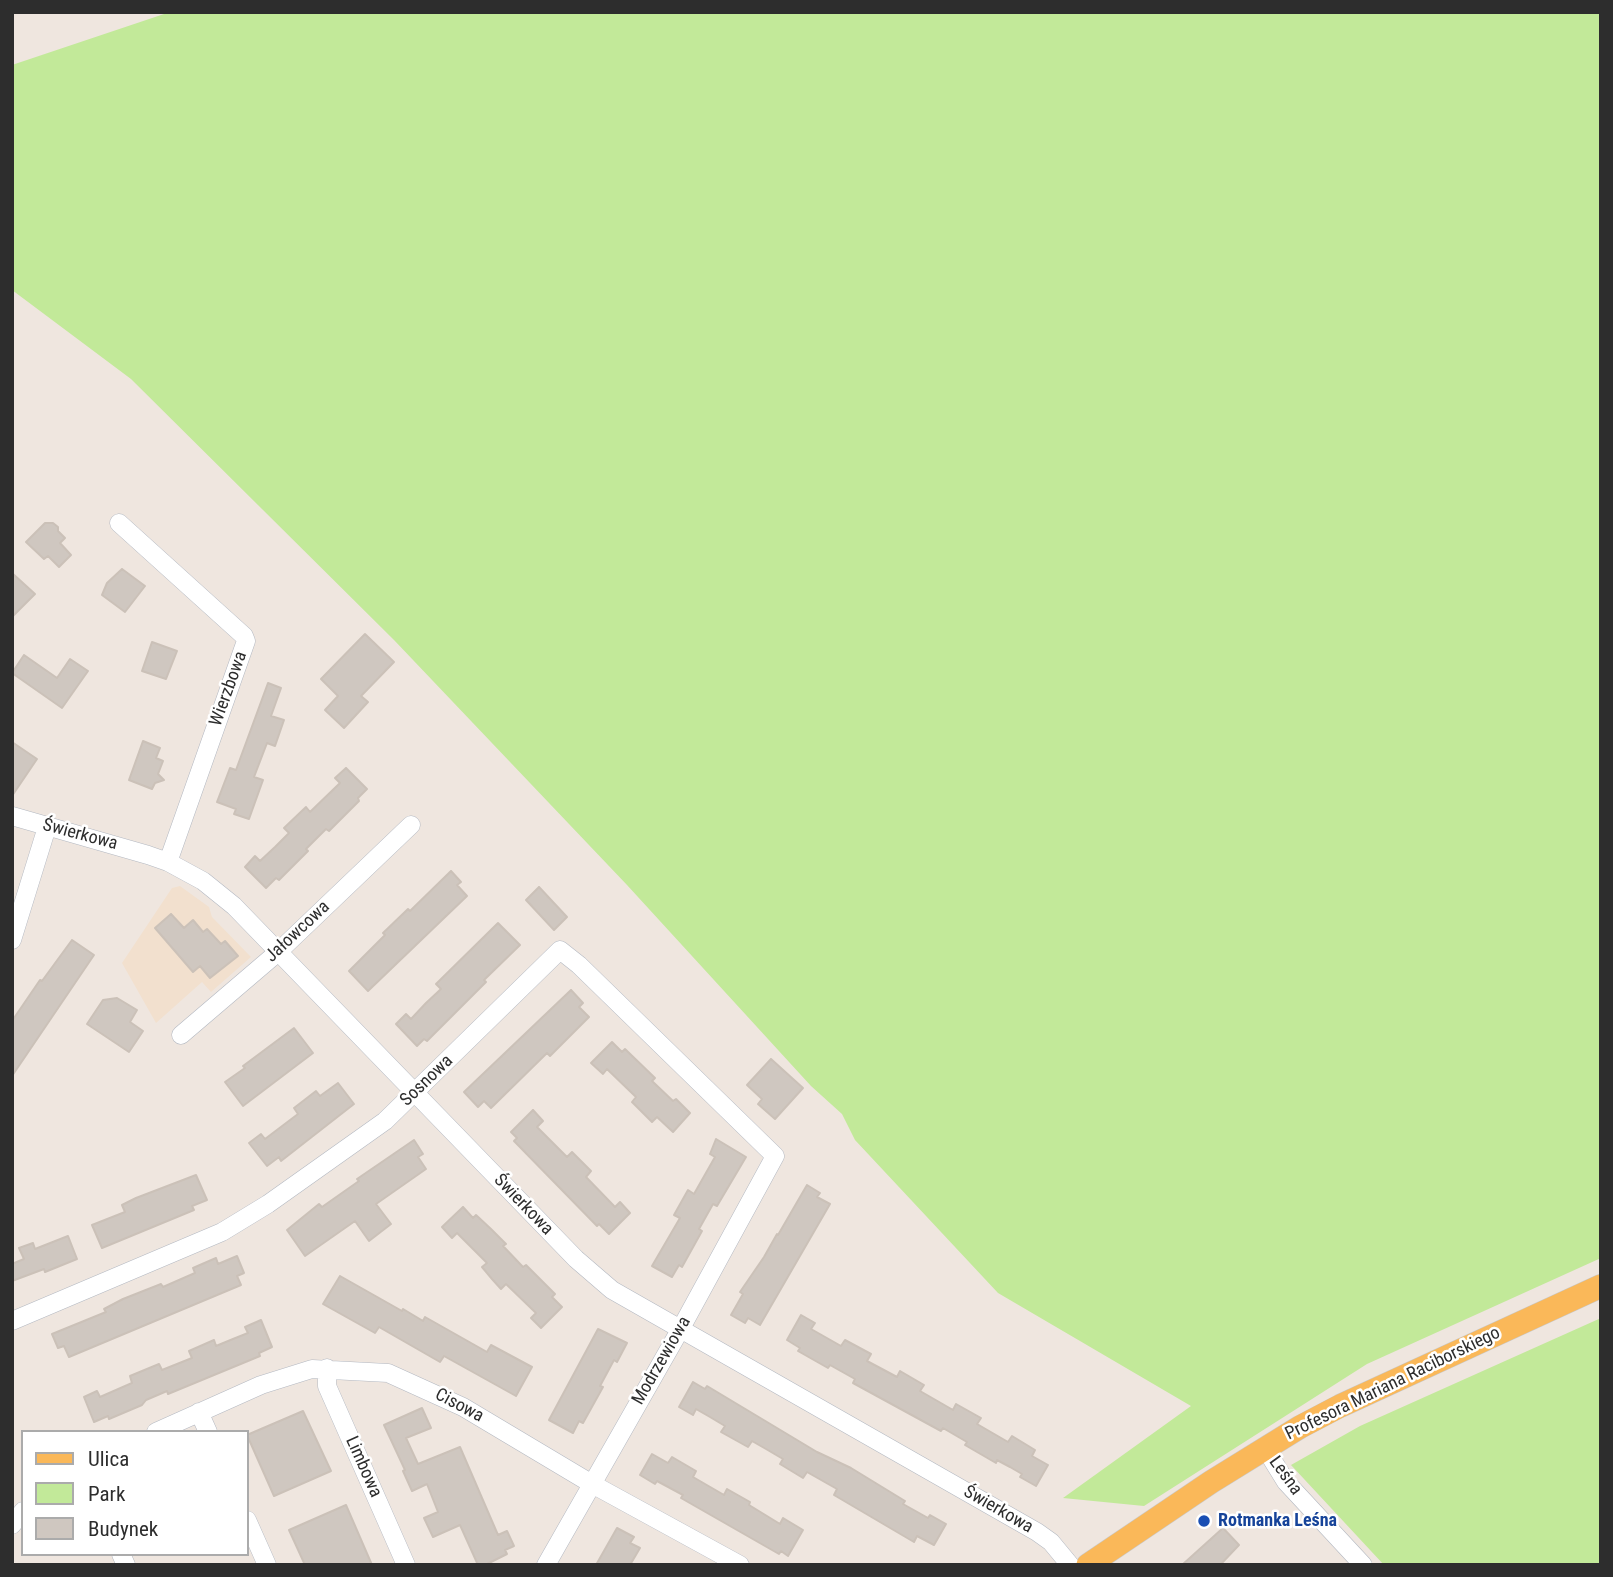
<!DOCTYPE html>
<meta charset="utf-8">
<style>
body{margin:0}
#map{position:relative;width:1613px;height:1577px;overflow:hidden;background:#efe6df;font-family:"Roboto Condensed",sans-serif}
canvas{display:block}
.frame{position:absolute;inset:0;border:14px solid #2d2d2d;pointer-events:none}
.legend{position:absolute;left:21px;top:1430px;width:228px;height:126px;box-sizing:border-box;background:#fff;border:2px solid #ababab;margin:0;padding:9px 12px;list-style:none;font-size:21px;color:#2d2d2d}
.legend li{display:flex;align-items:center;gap:14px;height:35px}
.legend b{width:35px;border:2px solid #ababab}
</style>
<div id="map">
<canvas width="1613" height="1577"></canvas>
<div class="frame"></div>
<ul class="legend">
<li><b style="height:9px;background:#fab859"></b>Ulica</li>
<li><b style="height:19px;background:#c2e999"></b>Park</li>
<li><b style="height:19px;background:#cfc7c0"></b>Budynek</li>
</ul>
</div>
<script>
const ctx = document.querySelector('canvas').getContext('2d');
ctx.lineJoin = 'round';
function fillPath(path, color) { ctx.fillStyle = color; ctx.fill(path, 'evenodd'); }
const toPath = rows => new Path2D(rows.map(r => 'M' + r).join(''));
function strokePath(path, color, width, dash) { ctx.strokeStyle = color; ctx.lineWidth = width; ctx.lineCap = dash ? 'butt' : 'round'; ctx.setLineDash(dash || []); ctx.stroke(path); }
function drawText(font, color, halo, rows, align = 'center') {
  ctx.font = font + ' "Roboto Condensed",sans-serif'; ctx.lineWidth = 5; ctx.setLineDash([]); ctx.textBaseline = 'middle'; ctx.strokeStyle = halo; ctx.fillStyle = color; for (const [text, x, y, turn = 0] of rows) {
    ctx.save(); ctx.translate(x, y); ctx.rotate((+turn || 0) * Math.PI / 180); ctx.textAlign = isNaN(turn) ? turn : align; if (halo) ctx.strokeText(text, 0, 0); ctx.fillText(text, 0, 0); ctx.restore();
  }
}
fillPath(toPath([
 [180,886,209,907,212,917,251,957,211,992,202,982,156,1023,122,963,172,888]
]), '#f2e0ce');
fillPath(toPath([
 [170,12,1601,12,1601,1258,1367,1364,1144,1506,1063,1498,1191,1406,998,1293,855,1140,842,1114,811,1086,627,885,394,640,131,379,12,290,12,65],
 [1601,1318,1601,1565,1384,1565,1291,1465,1360,1426]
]), '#c2e999');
const building = toPath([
 [45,523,53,523,58,527,58,531,65,538,60,543,71,555,59,567,48,556,44,559,26,542,45,523],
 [122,569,145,586,125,612,102,595,107,583,122,569],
 [12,573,35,594,12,617,12,573],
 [365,634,394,662,361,696,368,702,344,728,325,710,338,696,321,679,365,634],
 [152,642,177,651,166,679,142,671,152,642],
 [24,655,57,678,70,659,88,671,62,708,12,673,24,655],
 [268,683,281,688,271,716,284,720,275,746,267,743,254,777,263,780,249,819,234,814,236,809,217,802,230,768,236,770,268,683],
 [143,741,160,748,156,758,163,761,158,774,164,780,155,783,152,789,129,780,143,741],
 [12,742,37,759,12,796,12,742],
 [346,768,367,789,358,798,359,801,329,831,326,829,306,849,308,851,279,880,276,878,266,888,245,867,255,856,260,861,275,847,289,833,284,828,306,807,310,812,340,783,335,778,346,768],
 [451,871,461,882,457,885,467,896,368,991,349,971,385,935,383,933,408,909,410,911,451,871],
 [539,887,567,917,554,930,526,900,539,887],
 [171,914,184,928,193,920,203,932,207,929,221,944,225,941,238,956,210,978,200,966,193,972,155,928,171,914],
 [498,923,520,945,484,980,486,982,427,1041,424,1039,417,1046,396,1024,406,1014,411,1019,426,1003,441,989,436,984,498,923],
 [72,940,94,955,12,1076,12,1021,40,980,42,981,72,940],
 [571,990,583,1003,579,1007,589,1017,550,1056,547,1053,491,1108,484,1101,478,1107,464,1092,571,990],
 [117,998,137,1010,130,1022,143,1031,129,1052,87,1024,103,1000,117,998],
 [294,1028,313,1053,243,1106,225,1082,245,1068,243,1066,294,1028],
 [612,1042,622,1052,625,1049,655,1078,652,1081,673,1101,676,1099,690,1113,673,1132,657,1117,652,1122,632,1102,636,1097,607,1069,603,1074,591,1063,612,1042],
 [771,1059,803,1088,775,1119,758,1104,762,1099,747,1085,771,1059],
 [338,1083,354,1104,281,1161,279,1157,267,1166,249,1143,261,1134,265,1139,298,1114,294,1108,316,1091,320,1096,338,1083],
 [533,1110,543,1121,537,1127,567,1157,572,1152,591,1171,586,1177,615,1207,620,1202,630,1213,609,1234,599,1224,597,1226,514,1141,517,1138,511,1132,533,1110],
 [716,1139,746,1157,717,1206,713,1204,699,1229,702,1231,682,1267,679,1265,672,1277,652,1266,680,1218,674,1215,688,1190,694,1194,715,1157,710,1154,716,1139],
 [414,1140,423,1154,418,1157,426,1169,376,1204,391,1224,369,1241,355,1221,305,1256,287,1230,319,1204,322,1207,359,1181,357,1179,414,1140],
 [196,1175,207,1200,192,1206,194,1210,102,1248,92,1225,125,1212,122,1205,136,1198,196,1175],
 [807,1185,820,1193,817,1197,830,1204,760,1325,748,1318,745,1323,731,1315,743,1294,740,1292,764,1257,777,1234,778,1235,807,1185],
 [463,1207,473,1218,476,1215,491,1229,506,1244,503,1246,523,1267,526,1265,555,1294,552,1297,562,1307,541,1328,531,1318,536,1313,506,1284,501,1289,492,1279,482,1267,487,1263,457,1233,452,1238,442,1227,463,1207],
 [68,1236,77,1259,45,1272,44,1269,12,1281,12,1264,24,1259,19,1248,33,1243,35,1249,68,1236],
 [237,1256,244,1273,237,1276,241,1285,69,1357,64,1346,58,1348,52,1334,106,1312,104,1309,123,1299,161,1284,163,1287,195,1273,193,1268,216,1258,218,1264,237,1256],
 [340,1276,402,1311,403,1309,423,1321,425,1317,487,1352,491,1345,532,1367,516,1396,444,1356,440,1362,379,1327,375,1333,323,1304,340,1276],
 [801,1315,815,1323,811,1329,841,1346,845,1340,871,1354,867,1361,897,1377,900,1371,924,1385,920,1391,953,1410,956,1404,981,1418,977,1424,1008,1442,1012,1436,1035,1450,1032,1456,1048,1465,1036,1486,1020,1477,1022,1474,1010,1467,997,1460,996,1463,965,1445,967,1442,943,1428,941,1431,853,1383,855,1379,830,1365,828,1368,798,1351,800,1348,787,1340,801,1315],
 [261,1320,272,1347,259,1353,260,1356,168,1394,167,1391,146,1400,142,1405,109,1419,108,1416,94,1422,84,1397,97,1391,100,1397,132,1383,130,1376,159,1364,162,1370,192,1358,189,1351,214,1340,216,1346,233,1339,248,1333,245,1327,261,1320],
 [598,1329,627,1343,617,1362,614,1360,600,1386,603,1387,583,1423,579,1421,573,1433,549,1420,598,1329],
 [693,1382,705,1389,707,1386,817,1452,851,1468,905,1501,903,1504,928,1518,930,1515,946,1524,934,1545,917,1536,914,1542,834,1495,837,1489,807,1472,803,1478,780,1464,783,1459,766,1449,752,1441,748,1447,721,1432,725,1426,710,1417,696,1409,693,1415,679,1407,693,1382],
 [422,1408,431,1428,406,1438,418,1464,460,1447,498,1535,507,1531,514,1546,505,1550,507,1554,485,1565,478,1565,460,1525,433,1537,424,1518,438,1512,427,1484,412,1491,403,1471,405,1470,384,1425,422,1408],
 [303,1411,331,1471,274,1496,247,1435,303,1411],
 [652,1454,668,1463,672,1457,696,1471,693,1477,724,1495,727,1489,750,1502,749,1505,780,1524,783,1518,803,1530,788,1556,781,1551,779,1554,681,1498,683,1495,657,1481,655,1484,640,1475,652,1454],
 [346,1505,372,1565,305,1565,289,1530,346,1505],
 [617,1528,634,1537,630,1543,640,1548,630,1565,596,1565,617,1528],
 [1223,1528,1239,1545,1220,1565,1182,1565,1223,1528]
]);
fillPath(building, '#cfc7c0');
strokePath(building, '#cbc1b8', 2);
const minor = toPath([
 [119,523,244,636,246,641,168,862],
 [12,816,148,855,168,862,203,881,234,906,576,1259,612,1290,1037,1532,1051,1542,1070,1565],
 [12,940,47,827],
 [181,1035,277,953,411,825],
 [12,1321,222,1232,268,1204,385,1121,560,950,579,965,775,1156,680,1330,546,1565],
 [327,1368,327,1386,406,1565],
 [199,1412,208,1432],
 [156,1432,261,1385,312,1369,388,1373,463,1407,592,1484,740,1565],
 [1265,1448,1286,1482,1363,1565],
 [247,1520,267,1565],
 [12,1525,23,1511],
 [121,1554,126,1565]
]);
const major = toPath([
 [1088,1565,1211,1482,1300,1427,1340,1406,1601,1286]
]);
strokePath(minor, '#b3b8c1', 19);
strokePath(major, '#c8c8c8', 24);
strokePath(minor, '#fff', 18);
strokePath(major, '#fab859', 23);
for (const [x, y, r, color] of [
 [1204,1521,7,"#1a4fb4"]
]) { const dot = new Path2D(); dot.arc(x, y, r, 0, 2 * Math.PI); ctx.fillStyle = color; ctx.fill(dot); strokePath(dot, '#fff', 2.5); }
drawText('18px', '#2d2d2d', '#fff', [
 ["Wierzbowa",229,689,-70],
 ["Świerkowa",80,835,15],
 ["Jałowcowa",298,932,-43],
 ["Sosnowa",427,1081,-44],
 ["Świerkowa",523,1205,46],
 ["Modrzewiowa",662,1361,-60],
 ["Profesora Mariana Raciborskiego",1393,1384,-26],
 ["Cisowa",459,1406,28],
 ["Limbowa",363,1467,66],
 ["Leśna",1285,1476,54],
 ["Świerkowa",998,1510,30]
]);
drawText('bold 18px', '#164399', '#fff', [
 ["Rotmanka Leśna",1218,1521]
], 'left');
</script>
